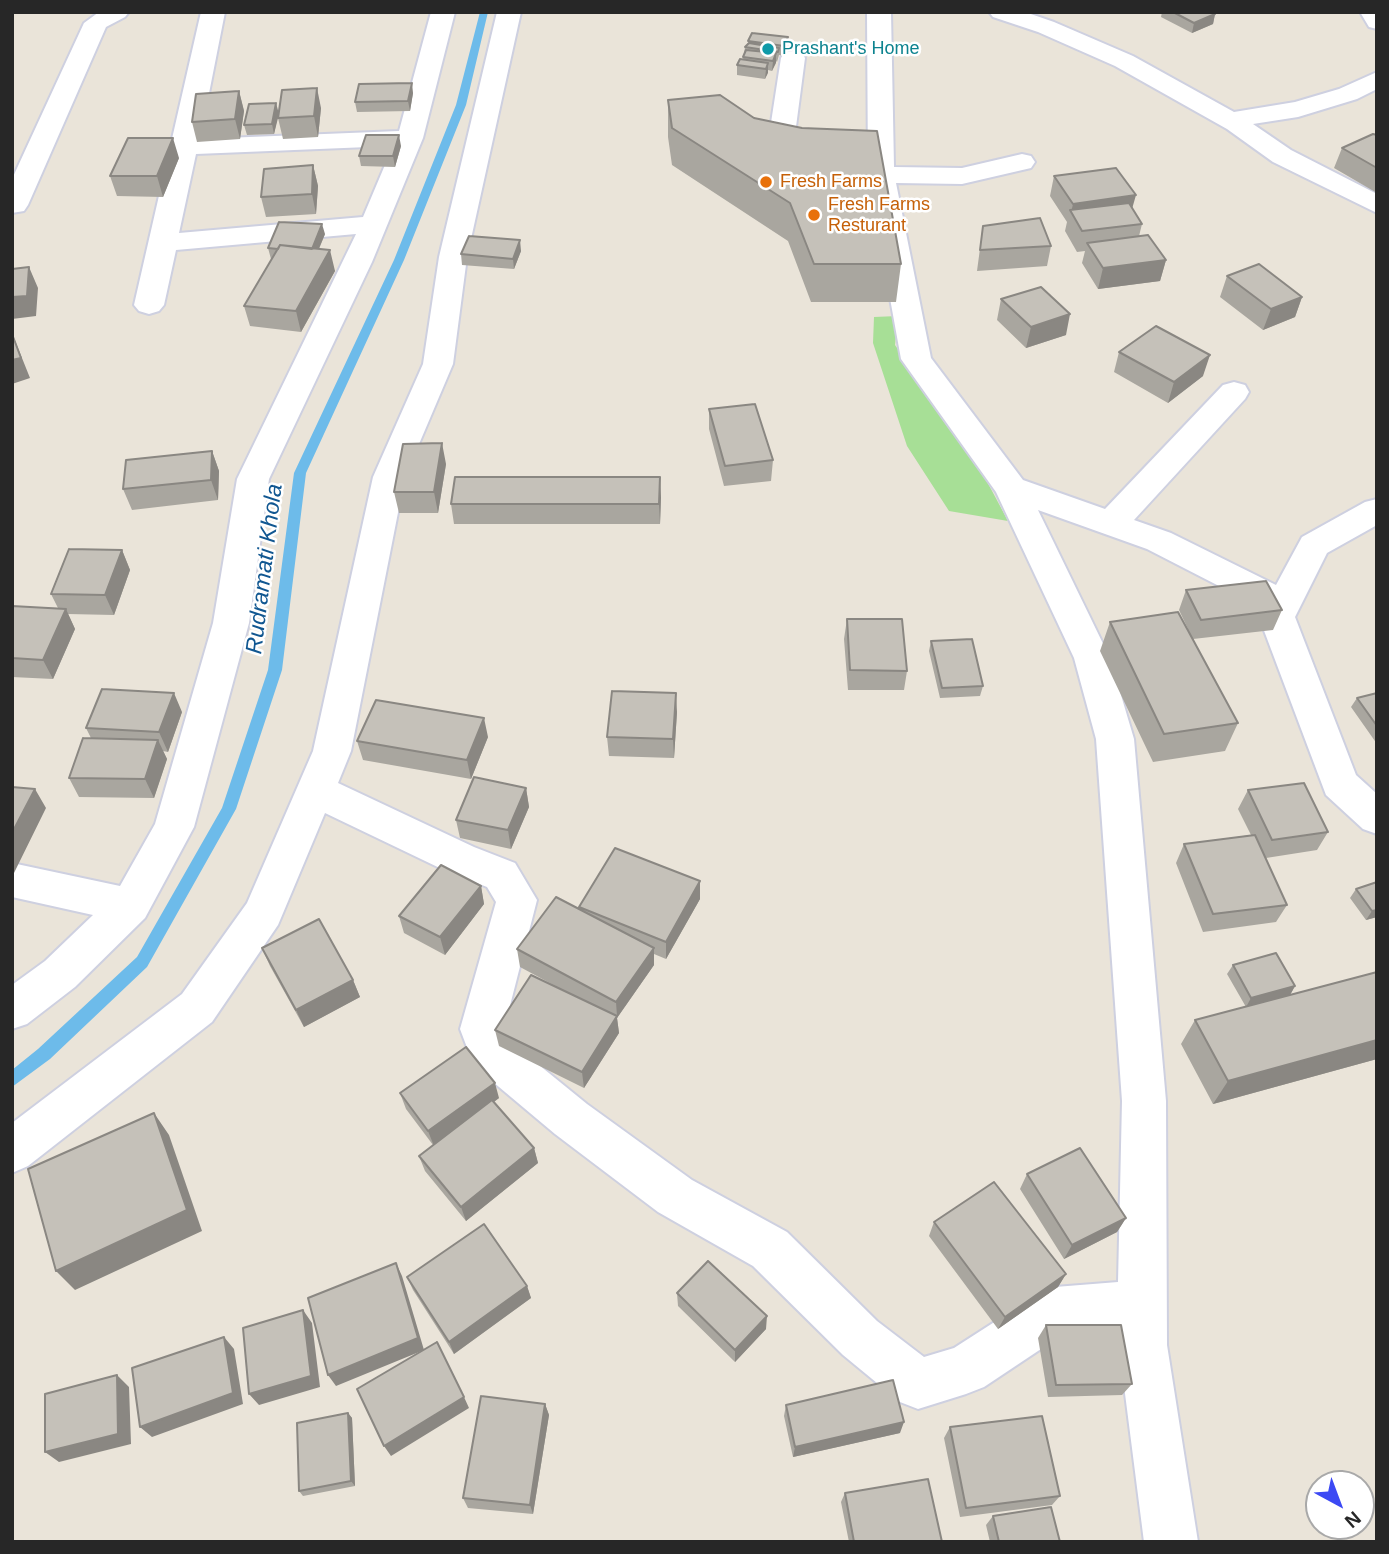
<!DOCTYPE html>
<style>
body{margin:0}
#map{position:relative;width:1389px;height:1554px;overflow:hidden;background:#eae4d9;font-family:Arial,sans-serif}
canvas{display:block}
.frame{position:absolute;inset:0;border:14px solid #272727;pointer-events:none}
.north{position:absolute;left:1305px;top:1470px;width:70px;height:70px;box-sizing:border-box;background:#fff;border:2px solid #a9a9a9;border-radius:50%;rotate:139deg;font-size:19px;font-weight:700;line-height:28px;text-align:center;color:#272727}
.north::after{content:'';display:block;margin:auto;width:24px;height:32px;background:#3c49f4;clip-path:polygon(50% 0,100% 100%,50% 72%,0 100%)}
</style>
<div id="map">
<canvas width="1389" height="1554"></canvas>
<div class="frame"></div>
<div class="north">N</div>
</div>
<script>
const ctx = document.querySelector('canvas').getContext('2d');
ctx.lineJoin = 'round';
function fillPath(path, color) { ctx.fillStyle = color; ctx.fill(path, 'evenodd'); }
const toPath = rows => new Path2D(rows.map(r => 'M' + r).join(''));
function strokePath(path, color, width, dash) { ctx.strokeStyle = color; ctx.lineWidth = width; ctx.lineCap = dash ? 'butt' : 'round'; ctx.setLineDash(dash || []); ctx.stroke(path); }
function drawText(font, color, halo, rows, align = 'center') {
  ctx.font = font + ' Arial,sans-serif'; ctx.lineWidth = 5; ctx.setLineDash([]); ctx.textBaseline = 'middle'; ctx.strokeStyle = halo; ctx.fillStyle = color; for (const [text, x, y, turn = 0] of rows) {
    ctx.save(); ctx.translate(x, y); ctx.rotate((+turn || 0) * Math.PI / 180); ctx.textAlign = isNaN(turn) ? turn : align; if (halo) ctx.strokeText(text, 0, 0); ctx.fillText(text, 0, 0); ctx.restore();
  }
}
fillPath(toPath([
 [898,316,895,345,983,474,1008,521,949,511,907,446,873,343,874,317]
]), '#a7df96');
fillPath(toPath([
 [480,12,488,12,466,105,404,260,306,473,282,670,236,809,147,967,50,1059,12,1087,12,1070,38,1049,137,957,222,808,268,670,294,473,394,260,456,105,480,12]
]), '#6dbbea');
const minor = toPath([
 [99,12,129,12,125,17,106,27,28,205,24,211,12,213,12,179,84,23,99,12],
 [201,12,225,12,200,139,399,131,431,12,455,12,423,138,372,262,269,479,249,623,194,827,145,918,75,987,27,1024,12,1029,12,985,45,961,93,915,12,897,12,863,120,886,155,824,213,623,237,479,356,234,176,250,164,305,159,311,149,314,139,311,134,305,201,12],
 [393,146,363,217,179,233,196,154,393,146],
 [497,12,521,12,467,257,453,364,405,477,351,751,338,783,474,847,515,863,537,900,504,1029,507,1039,587,1104,692,1180,787,1232,877,1321,924,1357,954,1348,1038,1294,1055,1287,1118,1282,1122,1101,1096,739,1074,658,996,492,901,359,868,177,867,12,891,12,894,167,962,168,1022,154,1031,156,1035,162,1031,168,962,184,896,183,931,358,1023,480,1105,509,1223,385,1234,382,1245,385,1249,392,1245,399,1134,520,1171,533,1276,585,1302,537,1365,502,1377,499,1377,525,1327,553,1295,617,1356,775,1377,794,1377,834,1363,829,1326,795,1254,604,1147,549,1038,510,1110,658,1134,739,1166,1101,1167,1345,1198,1542,1144,1542,1117,1331,1062,1335,984,1387,966,1394,918,1409,900,1402,843,1355,753,1266,658,1212,555,1134,474,1066,460,1029,496,902,487,887,446,871,325,813,278,925,212,1022,28,1166,12,1173,12,1123,182,994,247,903,313,751,373,477,423,364,439,257,497,12],
 [989,12,1025,12,1054,22,1133,56,1234,112,1295,102,1339,89,1377,72,1377,89,1357,99,1298,117,1253,124,1291,150,1377,194,1377,213,1273,162,1227,129,1115,66,1038,32,993,17,989,12],
 [1360,12,1377,12,1377,29,1369,27,1360,12],
 [793,51,802,53,805,58,794,142,800,151,816,157,820,163,816,169,807,171,781,162,768,142,781,58,784,53,793,51]
]);
strokePath(minor, '#ced0e0', 4);
fillPath(minor, '#fff');
fillPath(toPath([
 [1162,12,1212,12,1215,14,1213,24,1192,33,1161,17],
 [752,33,787,47,784,56,779,55,777,62,776,61,772,71,768,70,765,79,737,75,737,65,743,60,745,47,748,43],
 [239,91,244,111,240,139,197,142,192,122],
 [413,93,410,111,357,112,355,102],
 [668,100,901,264,896,302,811,302,788,241,672,165,668,137],
 [321,108,318,137,283,139,278,118,278,115,274,134,247,135,244,125,278,113],
 [1377,135,1377,193,1334,168,1342,148],
 [401,146,395,167,361,166,359,156],
 [179,158,163,197,117,196,110,176],
 [313,165,318,186,316,214,266,217,261,197],
 [1054,176,1132,208,1142,224,1139,236,1166,260,1160,281,1098,289,1082,263,1085,251,1077,252,1065,231,1067,222,1050,196],
 [983,226,1051,246,1047,266,977,271],
 [325,234,319,249,335,271,301,332,250,326,244,306,272,259,271,259,268,248],
 [521,251,514,269,462,265,461,254],
 [1227,276,1302,297,1295,317,1263,330,1220,297],
 [1001,299,1066,335,1026,348,997,320],
 [1119,352,1203,376,1168,403,1114,372],
 [709,409,773,460,771,481,724,486,709,429],
 [212,451,219,471,218,500,132,510,123,489],
 [446,464,438,513,399,513,394,492],
 [661,497,660,524,454,524,451,504],
 [122,550,130,570,114,615,68,614,75,629,53,679,12,677,12,606,58,608,51,594],
 [1186,590,1282,610,1273,630,1193,639,1238,723,1225,751,1153,762,1100,651,1110,622,1188,629,1179,610],
 [847,619,907,671,904,690,848,690,844,639],
 [931,641,983,686,980,696,940,698,929,651],
 [1377,693,1377,744,1351,707,1357,698],
 [182,712,168,752,163,751,167,759,154,798,79,797,69,778,91,738,86,728],
 [677,712,674,758,609,756,607,737],
 [488,737,471,779,363,760,357,741],
 [526,788,529,807,511,849,460,838,456,820],
 [1248,790,1328,832,1317,850,1266,858,1287,905,1276,922,1203,932,1176,863,1184,844,1251,835,1238,809],
 [700,881,700,899,666,959,654,954,654,965,617,1018,619,1033,584,1088,499,1046,495,1030,576,997,520,967,517,949,580,910,579,907],
 [481,886,484,904,445,955,404,933,399,916],
 [1356,889,1377,917,1366,920,1350,898],
 [262,948,353,980,360,997,304,1027,270,966],
 [1233,965,1295,986,1290,995,1246,1007,1227,974],
 [1377,972,1377,1059,1213,1104,1181,1044,1195,1020],
 [400,1093,499,1098,494,1102,534,1148,538,1163,466,1221,425,1171,419,1156,433,1145,406,1109],
 [1027,1174,1126,1218,1117,1232,1064,1259,1020,1189],
 [934,1222,1066,1274,1058,1287,998,1329,929,1236],
 [407,1277,527,1286,531,1298,454,1354,413,1290],
 [677,1293,766,1329,735,1362,678,1306],
 [1046,1325,1132,1384,1122,1395,1048,1397,1038,1338],
 [545,1404,549,1415,533,1514,468,1508,463,1498],
 [786,1405,900,1433,793,1457,784,1416],
 [348,1413,352,1418,355,1486,303,1496,299,1491],
 [950,1427,1060,1496,1052,1505,960,1517,944,1438],
 [845,1493,942,1542,849,1542,841,1502],
 [993,1516,1060,1542,990,1542,986,1525]
]), '#a9a69f');
fillPath(toPath([
 [1215,14,1213,24,1192,33,1194,23],
 [788,37,787,47,784,56,784,46],
 [776,53,776,63,772,71,773,61],
 [768,63,768,73,765,79,766,69],
 [412,83,413,93,410,111,408,101],
 [317,88,321,108,318,137,314,116],
 [239,91,244,111,240,139,235,119],
 [276,103,279,114,274,134,272,124],
 [399,135,401,146,395,167,393,156],
 [173,138,179,158,163,197,157,176],
 [313,165,318,186,316,214,312,194],
 [1136,195,1130,216,1071,213,1073,204],
 [322,224,325,234,314,260,312,250],
 [520,240,521,251,514,269,513,259],
 [330,250,335,271,301,332,296,311],
 [1166,260,1160,281,1098,289,1103,268],
 [29,267,38,288,36,316,12,319,12,297],
 [1302,297,1295,317,1263,330,1271,309],
 [1070,314,1066,335,1026,348,1031,327],
 [12,333,30,378,12,384],
 [1210,355,1203,376,1168,403,1174,382],
 [442,443,446,464,438,513,434,492],
 [212,451,219,471,218,500,211,480],
 [660,477,661,497,660,524,659,504],
 [122,550,130,570,114,615,105,595],
 [66,609,75,629,53,679,43,660],
 [174,693,182,712,168,752,159,732],
 [676,693,677,712,674,758,673,739],
 [484,718,488,737,471,779,467,760],
 [158,740,167,759,154,798,145,779],
 [526,788,529,807,511,849,508,830],
 [35,789,46,808,14,873,12,870,12,833],
 [700,881,700,899,666,959,666,942],
 [481,886,484,904,445,955,440,937],
 [1377,910,1377,917,1366,920,1372,911],
 [654,948,654,965,617,1018,619,1033,584,1088,582,1072,617,1016,616,1002],
 [353,980,360,997,304,1027,296,1010],
 [1295,986,1290,995,1246,1007,1251,998],
 [1377,1040,1377,1059,1213,1104,1228,1081],
 [495,1083,499,1098,434,1146,428,1131],
 [154,1113,169,1135,202,1231,75,1290,56,1271],
 [534,1148,538,1163,466,1221,461,1207],
 [1126,1218,1117,1232,1064,1259,1072,1245],
 [396,1263,402,1276,424,1350,336,1386,328,1375],
 [1066,1274,1058,1287,998,1329,1005,1317],
 [527,1286,531,1298,454,1354,449,1342],
 [303,1310,312,1323,320,1387,259,1405,249,1394],
 [767,1316,766,1329,735,1362,735,1350],
 [224,1337,234,1349,243,1404,152,1437,140,1427],
 [117,1375,129,1387,131,1444,59,1462,45,1452],
 [464,1397,469,1408,391,1456,384,1446],
 [545,1404,549,1415,533,1514,530,1505],
 [348,1413,352,1418,355,1486,351,1481],
 [904,1422,900,1433,793,1457,795,1447]
]), '#8a8782');
const building = toPath([
 [1173,12,1212,12,1215,14,1194,23,1173,12],
 [752,33,788,37,784,46,748,41,752,33],
 [749,43,779,48,778,52,745,47,749,43],
 [746,50,776,53,773,61,743,57,746,50],
 [740,59,768,63,766,69,737,65,740,59],
 [412,83,408,101,355,102,359,84,412,83],
 [317,88,314,116,278,118,282,90,317,88],
 [239,91,235,119,192,122,196,94,239,91],
 [720,95,754,118,802,128,877,131,901,264,814,264,790,203,672,128,668,100,720,95],
 [276,103,272,124,244,125,249,104,276,103],
 [1373,134,1377,135,1377,168,1342,148,1373,134],
 [366,135,399,135,393,156,359,156,366,135],
 [128,138,173,138,157,176,110,176,128,138],
 [313,165,312,194,261,197,264,169,313,165],
 [1116,168,1136,195,1073,204,1054,176,1116,168],
 [1129,203,1142,224,1082,231,1070,210,1129,203],
 [1040,218,1051,246,980,250,983,226,1040,218],
 [279,222,322,224,312,249,280,245,278,249,268,248,279,222],
 [1148,235,1166,260,1103,268,1087,243,1148,235],
 [469,236,520,240,513,259,461,254,469,236],
 [280,245,330,250,296,311,244,306,280,245],
 [1259,264,1302,297,1271,309,1227,276,1259,264],
 [29,267,27,296,12,297,12,269,29,267],
 [1041,287,1070,314,1031,327,1001,299,1041,287],
 [1156,326,1210,355,1174,382,1119,352,1156,326],
 [12,334,21,358,12,360,12,334],
 [755,404,773,460,725,466,709,409,755,404],
 [442,443,434,492,394,492,403,444,442,443],
 [212,451,211,480,123,489,126,460,212,451],
 [455,477,660,477,659,504,451,504,455,477],
 [69,549,122,550,105,595,51,594,69,549],
 [1266,581,1282,610,1201,620,1186,590,1266,581],
 [12,606,66,609,43,660,12,658,12,606],
 [1178,612,1238,723,1164,734,1110,622,1178,612],
 [847,619,902,619,907,671,850,670,847,619],
 [972,639,983,686,942,688,931,641,972,639],
 [102,689,174,693,159,732,86,728,102,689],
 [612,691,676,693,673,739,607,737,612,691],
 [1377,693,1377,726,1357,698,1377,693],
 [376,700,484,718,467,760,357,741,376,700],
 [83,738,158,740,145,779,69,778,83,738],
 [474,777,526,788,508,830,456,820,474,777],
 [1304,783,1328,832,1272,840,1248,790,1304,783],
 [12,787,35,789,12,833,12,787],
 [1255,835,1287,905,1213,914,1184,844,1255,835],
 [615,848,700,881,666,942,579,907,615,848],
 [441,865,481,886,440,937,399,916,441,865],
 [1377,882,1377,910,1372,911,1356,889,1377,882],
 [556,897,654,948,616,1002,517,949,556,897],
 [319,919,353,980,296,1010,262,948,319,919],
 [1276,953,1295,986,1251,998,1233,965,1276,953],
 [1377,972,1377,1040,1228,1081,1195,1020,1377,972],
 [531,975,617,1016,582,1072,495,1030,531,975],
 [466,1047,495,1083,428,1131,400,1093,466,1047],
 [492,1100,534,1148,461,1207,419,1156,492,1100],
 [154,1113,187,1210,56,1271,28,1169,154,1113],
 [1080,1148,1126,1218,1072,1245,1027,1174,1080,1148],
 [994,1182,1066,1274,1005,1317,934,1222,994,1182],
 [484,1224,527,1286,449,1342,407,1277,484,1224],
 [708,1261,767,1316,735,1350,677,1293,708,1261],
 [396,1263,418,1338,328,1375,308,1298,396,1263],
 [303,1310,311,1376,249,1394,243,1328,303,1310],
 [1046,1325,1121,1325,1132,1384,1056,1385,1046,1325],
 [224,1337,233,1393,140,1427,132,1368,224,1337],
 [437,1342,464,1397,384,1446,357,1389,437,1342],
 [117,1375,118,1434,45,1452,45,1394,117,1375],
 [893,1380,904,1422,795,1447,786,1405,893,1380],
 [481,1396,545,1404,530,1505,463,1498,481,1396],
 [348,1413,351,1481,299,1491,297,1423,348,1413],
 [1042,1416,1060,1496,966,1508,950,1427,1042,1416],
 [928,1479,942,1542,854,1542,845,1493,928,1479],
 [1051,1507,1060,1542,999,1542,993,1516,1051,1507]
]);
fillPath(building, '#c5c1b9');
strokePath(building, '#8a8782', 2);
for (const [x, y, r, color] of [
 [768,49,7,"#0f9aa8"],
 [766,182,7,"#e8710a"],
 [814,215,7,"#e8710a"]
]) { const dot = new Path2D(); dot.arc(x, y, r, 0, 2 * Math.PI); ctx.fillStyle = color; ctx.fill(dot); strokePath(dot, '#fff', 2.5); }
drawText('18px', '#0d838f', '#fff', [
 ["Prashant's Home",782,49]
], 'left');
drawText('18px', '#c56008', '#fff', [
 ["Fresh Farms",780,182],
 ["Fresh Farms",828,205],
 ["Resturant",828,226]
], 'left');
drawText('italic 23px', '#115791', '#fff', [
 ["Rudramati Khola",265,569,-83]
]);
</script>
